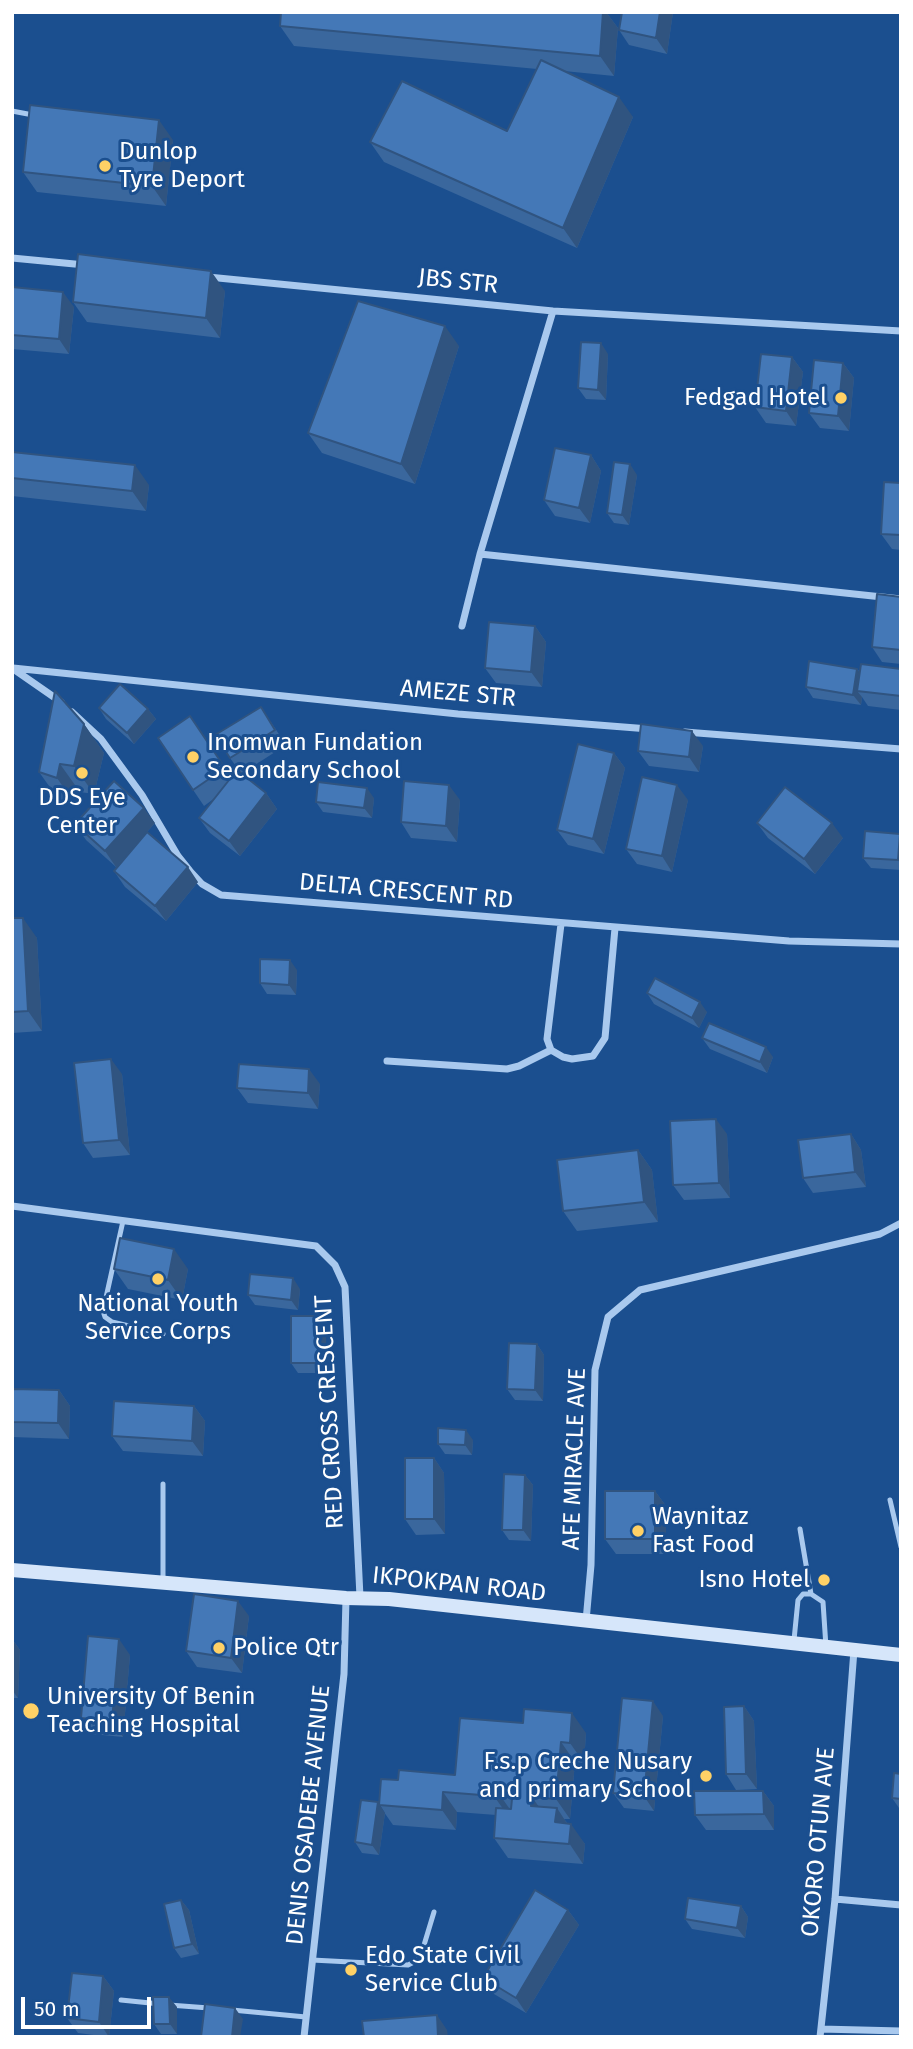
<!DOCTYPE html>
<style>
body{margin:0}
#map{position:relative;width:913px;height:2049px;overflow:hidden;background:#1b4f8f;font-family:"Fira Sans",sans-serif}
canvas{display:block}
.frame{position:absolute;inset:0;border:14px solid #fff;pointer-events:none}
.scale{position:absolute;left:21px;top:1997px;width:130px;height:32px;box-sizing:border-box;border:4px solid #fff;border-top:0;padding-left:9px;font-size:21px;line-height:24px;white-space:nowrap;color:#fff;-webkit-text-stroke:5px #1b4f8f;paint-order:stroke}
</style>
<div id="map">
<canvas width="913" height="2049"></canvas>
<div class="frame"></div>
<div class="scale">50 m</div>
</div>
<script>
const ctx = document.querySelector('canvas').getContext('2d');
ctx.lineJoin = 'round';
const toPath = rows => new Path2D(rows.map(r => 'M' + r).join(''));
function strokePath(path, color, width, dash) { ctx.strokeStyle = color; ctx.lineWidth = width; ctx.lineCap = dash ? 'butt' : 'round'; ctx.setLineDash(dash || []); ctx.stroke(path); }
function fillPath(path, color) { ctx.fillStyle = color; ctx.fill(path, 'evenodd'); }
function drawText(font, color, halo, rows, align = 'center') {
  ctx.font = font + ' "Fira Sans",sans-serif'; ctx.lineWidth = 6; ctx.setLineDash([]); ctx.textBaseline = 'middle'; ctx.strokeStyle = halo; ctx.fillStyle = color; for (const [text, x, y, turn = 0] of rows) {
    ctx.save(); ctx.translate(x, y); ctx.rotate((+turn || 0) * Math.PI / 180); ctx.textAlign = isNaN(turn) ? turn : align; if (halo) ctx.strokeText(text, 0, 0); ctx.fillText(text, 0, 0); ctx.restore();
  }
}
strokePath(toPath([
 [12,111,33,115],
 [123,1221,103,1311,105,1317,112,1322,163,1334],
 [163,1484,163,1582],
 [890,1500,901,1547],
 [800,1529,811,1594],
 [794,1640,798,1600,803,1594,811,1594,823,1602,826,1647],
 [312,1960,408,1965,416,1961,421,1955,434,1912],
 [121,2000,160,2004],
 [169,2005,209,2008],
 [232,2010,306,2017]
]), '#a9c9ee', 5);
strokePath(toPath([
 [12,258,85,265],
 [208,277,553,311,901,331],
 [480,554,901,599],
 [462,626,480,554,553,311],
 [12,668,61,702],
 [13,668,458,714,649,729],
 [72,712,101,739,142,795,178,856,190,871,202,884,221,895,789,941,901,944],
 [685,732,901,749],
 [551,1050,547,1039,561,924],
 [387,1061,507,1069,519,1066,551,1050,563,1057,572,1059,593,1056,605,1038,615,928],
 [12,1206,316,1246,335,1265,345,1287,360,1597],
 [586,1621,591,1565,595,1370,608,1317,640,1290,880,1234,901,1223],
 [835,1899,901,1905],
 [821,2029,901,2031],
 [304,2037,344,1674,346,1599],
 [820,2037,835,1899,854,1650]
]), '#a9c9ee', 7);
strokePath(toPath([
 [12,1570,346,1598,389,1599,901,1655]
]), '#d6e6fa', 14);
fillPath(toPath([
 [281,12,606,12,618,28,614,76,564,71,633,117,577,248,384,162,370,142,507,131,537,69,294,46,280,26],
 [673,12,667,54,629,45,619,30],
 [173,140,166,206,37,192,23,172],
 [12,287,74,307,69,354,12,349],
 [225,291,220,338,87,322,73,302],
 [459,346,415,484,322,453,308,433],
 [608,354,606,400,586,399,578,388],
 [792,357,803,372,796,426,766,423,755,407],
 [843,363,854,378,849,431,820,428,809,413],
 [12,452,149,485,146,511,12,496],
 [591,455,601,471,590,523,555,516,544,500],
 [637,475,629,525,614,523,607,513],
 [901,483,901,550,892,549,881,534],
 [901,597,901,664,882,662,872,647],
 [535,626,546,642,542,687,496,683,485,668],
 [857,669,860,672,901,669,901,710,868,706,862,697,861,705,813,698,806,687],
 [99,708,148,709,156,719,134,744,106,719],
 [190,716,231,777,241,773,230,758,271,722,286,745,241,774,266,793,277,809,240,856,210,833,199,818,215,798,204,806,158,738],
 [84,724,104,753,94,794,80,792,77,807,59,800,39,772],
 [703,746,699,772,649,766,638,751],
 [614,753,625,768,604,854,568,845,557,830],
 [374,798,372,818,323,812,316,802],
 [460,800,457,842,411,838,401,822],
 [688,800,672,872,637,864,626,849],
 [155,823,116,867,86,840,75,824],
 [757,823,843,838,815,874,768,838],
 [901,835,901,870,871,868,863,858],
 [114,871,198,882,166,921,125,887],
 [12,918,37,938,42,1031,12,1033],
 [297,970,296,995,267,994,260,983],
 [647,993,707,1012,699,1028,654,1004],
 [702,1038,773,1057,767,1073,710,1049],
 [122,1074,130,1155,93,1158,83,1143],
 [320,1084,318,1109,248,1103,237,1088],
 [727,1134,730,1198,684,1200,673,1185],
 [851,1134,861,1150,866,1187,813,1193,803,1178],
 [638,1150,652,1170,658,1222,577,1231,563,1211],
 [114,1269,188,1269,182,1300,128,1289],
 [300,1289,298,1310,255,1305,248,1295],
 [318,1316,326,1327,326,1373,298,1373,291,1363],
 [537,1344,544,1355,543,1401,515,1400,507,1389],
 [12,1389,59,1390,70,1406,69,1439,12,1437],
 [194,1406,205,1421,203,1456,123,1451,112,1436],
 [473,1440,472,1455,445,1454,438,1444],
 [434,1458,444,1473,445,1534,416,1535,405,1519],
 [525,1475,533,1485,531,1541,509,1540,502,1530],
 [655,1491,666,1506,666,1554,616,1554,605,1539],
 [249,1616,242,1673,197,1667,186,1651],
 [12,1639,20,1650,18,1698,12,1698],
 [130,1655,123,1737,92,1734,81,1718],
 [744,1706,754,1721,757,1789,736,1790,726,1774],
 [663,1716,654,1811,624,1808,613,1793],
 [586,1733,584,1763,575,1762,570,1819,564,1819,585,1844,583,1864,508,1858,494,1838,496,1815,457,1812,456,1830,393,1825,379,1805,398,1780,455,1775],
 [901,1774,901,1809,899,1808,892,1798],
 [763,1791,774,1806,774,1830,706,1830,695,1815],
 [378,1802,385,1813,379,1855,362,1853,355,1842],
 [181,1900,189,1910,199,1954,181,1958,174,1948],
 [741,1906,748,1917,745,1938,692,1929,685,1919],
 [568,1910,579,1925,526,2013,494,1994,483,1978],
 [103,1976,114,1991,109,2037,78,2033,67,2018],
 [177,2007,177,2034,161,2034,154,2024]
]), '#3a679d');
fillPath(toPath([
 [603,12,606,12,618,28,614,76,600,56],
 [660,12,673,12,667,54,656,38],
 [619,97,633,117,577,248,563,228],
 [159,120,173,140,166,206,152,186],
 [211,271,225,291,220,338,206,318],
 [63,292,74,307,69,354,59,339],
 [445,326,459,346,415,484,401,464],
 [601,343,608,354,606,400,598,390],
 [792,357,803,372,796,426,786,411],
 [843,363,854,378,849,431,838,416],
 [591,455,601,471,590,523,579,508],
 [630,464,637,475,629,525,622,515],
 [135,465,149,485,146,511,132,491],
 [535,626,546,642,542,687,531,672],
 [857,669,865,679,857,691,862,697,861,705,853,695],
 [148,709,156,719,134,744,127,733],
 [84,724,104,753,94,794,74,766],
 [692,731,703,746,699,772,689,757],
 [614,753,625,768,604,854,593,839],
 [60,764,80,792,77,807,57,778],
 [449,785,460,800,457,842,446,826],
 [677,785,688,800,672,872,662,856],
 [367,788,374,798,372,818,364,808],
 [266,793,277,809,240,856,229,841],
 [144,808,155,823,116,867,105,851],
 [832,823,843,838,815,874,804,859],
 [900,834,901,835,901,865,898,860],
 [188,867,198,882,166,921,155,906],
 [23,918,37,938,42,1031,28,1011],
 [290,960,297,970,296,995,289,985],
 [700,1002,707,1012,699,1028,692,1018],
 [766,1047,773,1057,767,1073,760,1062],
 [111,1059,122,1074,130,1155,119,1140],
 [309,1069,320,1084,318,1109,308,1093],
 [716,1119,727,1134,730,1198,719,1183],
 [851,1134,861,1150,866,1187,855,1172],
 [638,1150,652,1170,658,1222,644,1202],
 [174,1249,188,1269,182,1300,168,1280],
 [293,1278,300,1289,298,1310,291,1300],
 [318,1316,326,1327,326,1373,318,1363],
 [537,1344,544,1355,543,1401,535,1390],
 [59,1390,70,1406,69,1439,58,1423],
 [194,1406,205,1421,203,1456,192,1441],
 [466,1430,473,1440,472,1455,465,1445],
 [434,1458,444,1473,445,1534,434,1519],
 [525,1475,533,1485,531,1541,523,1530],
 [655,1491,666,1506,666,1554,655,1539],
 [238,1601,249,1616,242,1673,231,1658],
 [12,1639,20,1650,18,1698,12,1690],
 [119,1639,130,1655,123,1737,112,1721],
 [653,1701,663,1716,654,1811,644,1796],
 [744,1706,754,1721,757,1789,746,1774],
 [572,1713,586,1733,584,1763,570,1743],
 [561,1742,575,1762,570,1819,556,1799],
 [495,1788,509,1808,508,1816,494,1796],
 [763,1791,774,1806,774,1830,764,1814],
 [443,1792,457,1812,456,1830,442,1810],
 [532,1797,546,1817,531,1806],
 [378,1802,385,1813,379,1855,372,1845],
 [557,1808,570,1828,571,1824,585,1844,583,1864,555,1822],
 [181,1900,189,1910,199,1954,192,1944],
 [741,1906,748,1917,745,1938,737,1928],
 [568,1910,579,1925,526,2013,516,1998],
 [103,1976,114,1991,109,2037,99,2022],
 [169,1997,177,2007,177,2034,170,2024],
 [235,2008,243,2019,240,2037,232,2037],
 [437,2015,447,2030,448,2037,438,2037]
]), '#305480');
const building = toPath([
 [281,12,603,12,600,56,280,26,281,12],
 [622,12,660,12,656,38,619,30,622,12],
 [541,60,619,97,563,228,370,142,402,81,507,131,541,60],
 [30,105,159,120,152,186,23,172,30,105],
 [78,254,211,271,206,318,73,302,78,254],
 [12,287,63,292,59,339,12,335,12,287],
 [358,301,445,326,401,464,308,433,358,301],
 [581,342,601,343,598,390,578,388,581,342],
 [761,354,792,357,786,411,755,407,761,354],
 [814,360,843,363,838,416,809,413,814,360],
 [555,448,591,455,579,508,544,500,555,448],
 [12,452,135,465,132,491,12,478,12,452],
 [614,462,630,464,622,515,607,513,614,462],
 [884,482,901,483,901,535,881,534,884,482],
 [877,594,901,597,901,650,872,647,877,594],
 [489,622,535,626,531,672,485,668,489,622],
 [809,661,857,669,853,695,806,687,809,661],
 [861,664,901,669,901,696,857,691,861,664],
 [120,684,148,709,127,733,99,708,120,684],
 [55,691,84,724,74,766,60,764,57,778,39,772,55,691],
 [261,707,275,730,230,758,215,735,261,707],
 [190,716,225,768,193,790,158,738,190,716],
 [641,724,692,731,689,757,638,751,641,724],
 [578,744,614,753,593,839,557,830,578,744],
 [237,770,266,793,229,841,199,818,237,770],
 [642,777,677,785,662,856,626,849,642,777],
 [114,781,144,808,105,851,75,824,114,781],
 [404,781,449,785,446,826,401,822,404,781],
 [318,782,367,788,364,808,316,802,318,782],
 [785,787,832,823,804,859,757,823,785,787],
 [865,831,900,834,898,860,863,858,865,831],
 [147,832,188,867,155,906,114,871,147,832],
 [12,918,23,918,28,1011,12,1012,12,918],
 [260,959,290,960,289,985,260,983,260,959],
 [655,978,700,1002,692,1018,647,993,655,978],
 [709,1023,766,1047,760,1062,702,1038,709,1023],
 [111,1059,119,1140,83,1143,74,1063,111,1059],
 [239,1064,309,1069,308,1093,237,1088,239,1064],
 [716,1119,719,1183,673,1185,670,1121,716,1119],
 [851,1134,855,1172,803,1178,798,1140,851,1134],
 [638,1150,644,1202,563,1211,557,1160,638,1150],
 [120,1238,174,1249,168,1280,114,1269,120,1238],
 [250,1274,293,1278,291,1300,248,1295,250,1274],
 [291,1316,318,1316,318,1363,291,1363,291,1316],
 [509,1343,537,1344,535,1390,507,1389,509,1343],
 [12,1389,59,1390,58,1423,12,1422,12,1389],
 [114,1401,194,1406,192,1441,112,1436,114,1401],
 [438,1428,466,1430,465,1445,438,1444,438,1428],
 [405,1458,434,1458,434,1519,405,1519,405,1458],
 [504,1474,525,1475,523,1530,502,1530,504,1474],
 [605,1491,655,1491,655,1539,605,1539,605,1491],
 [194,1594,238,1601,231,1658,186,1651,194,1594],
 [88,1636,119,1639,112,1721,81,1718,88,1636],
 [622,1698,653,1701,644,1796,613,1793,622,1698],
 [744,1706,746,1774,726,1774,724,1707,744,1706],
 [524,1709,572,1713,570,1743,561,1742,556,1799,532,1797,531,1806,557,1808,555,1822,571,1824,569,1844,494,1838,496,1808,511,1809,513,1789,495,1788,494,1796,443,1792,442,1810,379,1805,381,1779,398,1780,399,1770,455,1775,460,1718,523,1723,524,1709],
 [894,1773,901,1774,901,1799,892,1798,894,1773],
 [694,1791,763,1791,764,1814,695,1815,694,1791],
 [361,1800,378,1802,372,1845,355,1842,361,1800],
 [535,1890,568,1910,516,1998,483,1978,535,1890],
 [688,1898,741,1906,737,1928,685,1919,688,1898],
 [181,1900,192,1944,174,1948,164,1904,181,1900],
 [72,1973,103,1976,99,2022,67,2018,72,1973],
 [153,1997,169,1997,170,2024,154,2024,153,1997],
 [205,2004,235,2008,232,2037,201,2037,205,2004],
 [437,2015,438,2037,364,2037,362,2021,437,2015]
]);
fillPath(building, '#4478b7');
strokePath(building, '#305480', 2);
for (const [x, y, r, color] of [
 [105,166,7,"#ffd166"],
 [841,398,7,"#ffd166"],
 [193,757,7,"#ffd166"],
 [82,773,7,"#ffd166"],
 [158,1279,7,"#ffd166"],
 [638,1531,7,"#ffd166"],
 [824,1580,7,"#ffd166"],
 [219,1648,7,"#ffd166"],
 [31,1711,9,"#ffd166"],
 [706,1776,7,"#ffd166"],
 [351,1970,7,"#ffd166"]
]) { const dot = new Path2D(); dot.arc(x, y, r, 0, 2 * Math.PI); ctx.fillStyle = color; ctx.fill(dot); strokePath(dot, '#1b4f8f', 2.5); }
drawText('24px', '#fff', '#1b4f8f', [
 ["Dunlop",119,152],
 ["Tyre Deport",119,180],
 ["Fedgad Hotel",827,398,"right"],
 ["Inomwan Fundation",207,743],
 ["Secondary School",207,771],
 ["DDS Eye",82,798,"center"],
 ["Center",82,826,"center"],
 ["National Youth",158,1304,"center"],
 ["Service Corps",158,1332,"center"],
 ["Waynitaz",652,1517],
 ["Fast Food",652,1545],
 ["Isno Hotel",810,1580,"right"],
 ["Police Qtr",233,1648],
 ["University Of Benin",47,1697],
 ["Teaching Hospital",47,1725],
 ["F.s.p Creche Nusary",692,1762,"right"],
 ["and primary School",692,1790,"right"],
 ["Edo State Civil",365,1956],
 ["Service Club",365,1984]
], 'left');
drawText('24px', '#fff', '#1b4f8f', [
 ["JBS STR",458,282,6],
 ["AMEZE STR",458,694,5],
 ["DELTA CRESCENT RD",406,892,5],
 ["RED CROSS CRESCENT",330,1412,-93],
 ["AFE MIRACLE AVE",575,1459,-88],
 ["IKPOKPAN ROAD",459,1585,6],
 ["DENIS OSADEBE AVENUE",309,1815,-84],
 ["OKORO OTUN AVE",819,1842,-85]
]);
</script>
